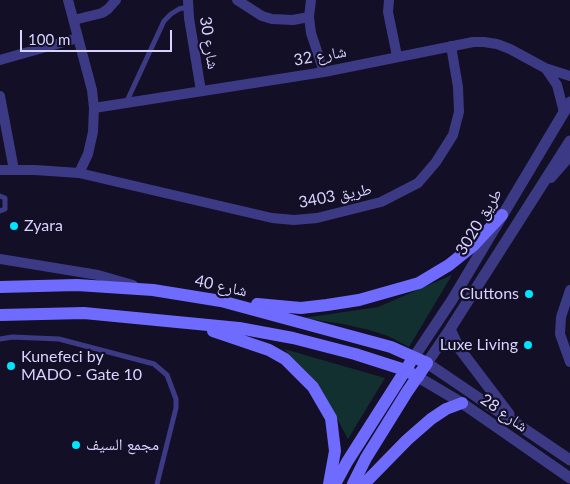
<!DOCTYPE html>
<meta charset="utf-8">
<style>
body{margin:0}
#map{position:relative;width:570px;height:484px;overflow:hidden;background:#130f26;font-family:Lato,sans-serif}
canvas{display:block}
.scale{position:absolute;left:20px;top:30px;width:152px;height:22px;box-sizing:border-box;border:2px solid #d9d4ff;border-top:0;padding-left:6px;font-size:15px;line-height:18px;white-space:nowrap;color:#d9d4ff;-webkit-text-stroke:4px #130f26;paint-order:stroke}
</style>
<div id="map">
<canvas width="570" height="484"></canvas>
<div class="scale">100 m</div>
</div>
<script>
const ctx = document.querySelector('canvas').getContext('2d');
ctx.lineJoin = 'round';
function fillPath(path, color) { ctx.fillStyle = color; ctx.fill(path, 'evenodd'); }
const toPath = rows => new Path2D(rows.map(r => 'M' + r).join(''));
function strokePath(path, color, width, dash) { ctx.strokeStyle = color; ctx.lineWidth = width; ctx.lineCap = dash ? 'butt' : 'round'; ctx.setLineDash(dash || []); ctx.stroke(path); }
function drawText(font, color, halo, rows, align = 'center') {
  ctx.font = font + ' Lato,"Noto Naskh Arabic",sans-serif'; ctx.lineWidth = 4.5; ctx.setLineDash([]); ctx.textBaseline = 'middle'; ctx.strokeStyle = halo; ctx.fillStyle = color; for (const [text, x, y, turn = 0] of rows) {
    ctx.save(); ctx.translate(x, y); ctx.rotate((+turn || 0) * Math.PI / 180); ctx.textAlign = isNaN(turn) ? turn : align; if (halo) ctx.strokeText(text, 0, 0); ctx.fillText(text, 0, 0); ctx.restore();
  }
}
fillPath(toPath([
 [452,275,409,347,388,336,369,330,343,324,303,318,378,307],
 [284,349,385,378,348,439,319,385]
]), '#12302f');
strokePath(toPath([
 [126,103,164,21,171,14,179,9,188,7],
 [0,196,5,198,5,209,0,211],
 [0,339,12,337,59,339,154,364,167,375,176,399,176,408,157,484]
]), '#3d3a85', 5);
strokePath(toPath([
 [68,0,92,90,94,108,93,132,88,154,79,173],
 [188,0,189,18,201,91],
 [237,0,262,16,272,19,293,20,309,17],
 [311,0,309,17,311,33,324,72],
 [389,0,388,12,397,56],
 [74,20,102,13,108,9,116,0],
 [0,60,78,38],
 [546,69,557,85,564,112],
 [0,96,14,170],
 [94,108,324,72,473,42,484,42,497,44,510,49,545,68,570,76],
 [0,170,35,170,79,173,272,218,294,220,317,218,381,202,418,183,436,162,453,135,459,112,458,87,451,46],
 [551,178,570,156],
 [0,259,98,275,133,285],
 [570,290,561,317,560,334,570,362]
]), '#3d3a85', 10);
strokePath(toPath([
 [570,141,450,329,427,363,570,460],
 [450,329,459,348,509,414],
 [414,357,452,300,570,102],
 [418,377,462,403,570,478]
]), '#3d3a85', 11);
strokePath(toPath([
 [0,287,77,285,153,290,221,301,391,347,427,363,407,392,366,458,353,484],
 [257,304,301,308,327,305,359,300,419,283,449,265,474,245,502,215],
 [0,315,84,313,239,328,293,338,355,354,405,370,418,377],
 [213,331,269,350,285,359,313,387,331,418,335,451,329,484],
 [335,484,347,462,410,363],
 [364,484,407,440,431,419,446,409,462,403]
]), '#6f6bff', 12);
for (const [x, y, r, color] of [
 [14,226,5,"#00e5ff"],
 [529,294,5,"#00e5ff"],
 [528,345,5,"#00e5ff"],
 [11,366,5,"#00e5ff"],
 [76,445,5,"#00e5ff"]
]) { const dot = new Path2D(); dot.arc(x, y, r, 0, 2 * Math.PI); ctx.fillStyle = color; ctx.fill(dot); strokePath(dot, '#130f26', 2); }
drawText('16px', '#d9d4ff', '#130f26', [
 ["شارع 30",209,43,81],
 ["شارع 32",320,56,-10],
 ["طريق 3403",335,196,-11],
 ["طريق 3020",479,222,-59],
 ["شارع 40",221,286,12],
 ["شارع 28",504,413,35]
]);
drawText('16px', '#d9d4ff', '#130f26', [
 ["Zyara",24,226],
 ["Cluttons",519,294,"right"],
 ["Luxe Living",518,345,"right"],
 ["Kunefeci by",21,357],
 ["MADO - Gate 10",21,375],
 ["مجمع السيف",86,445]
], 'left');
</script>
